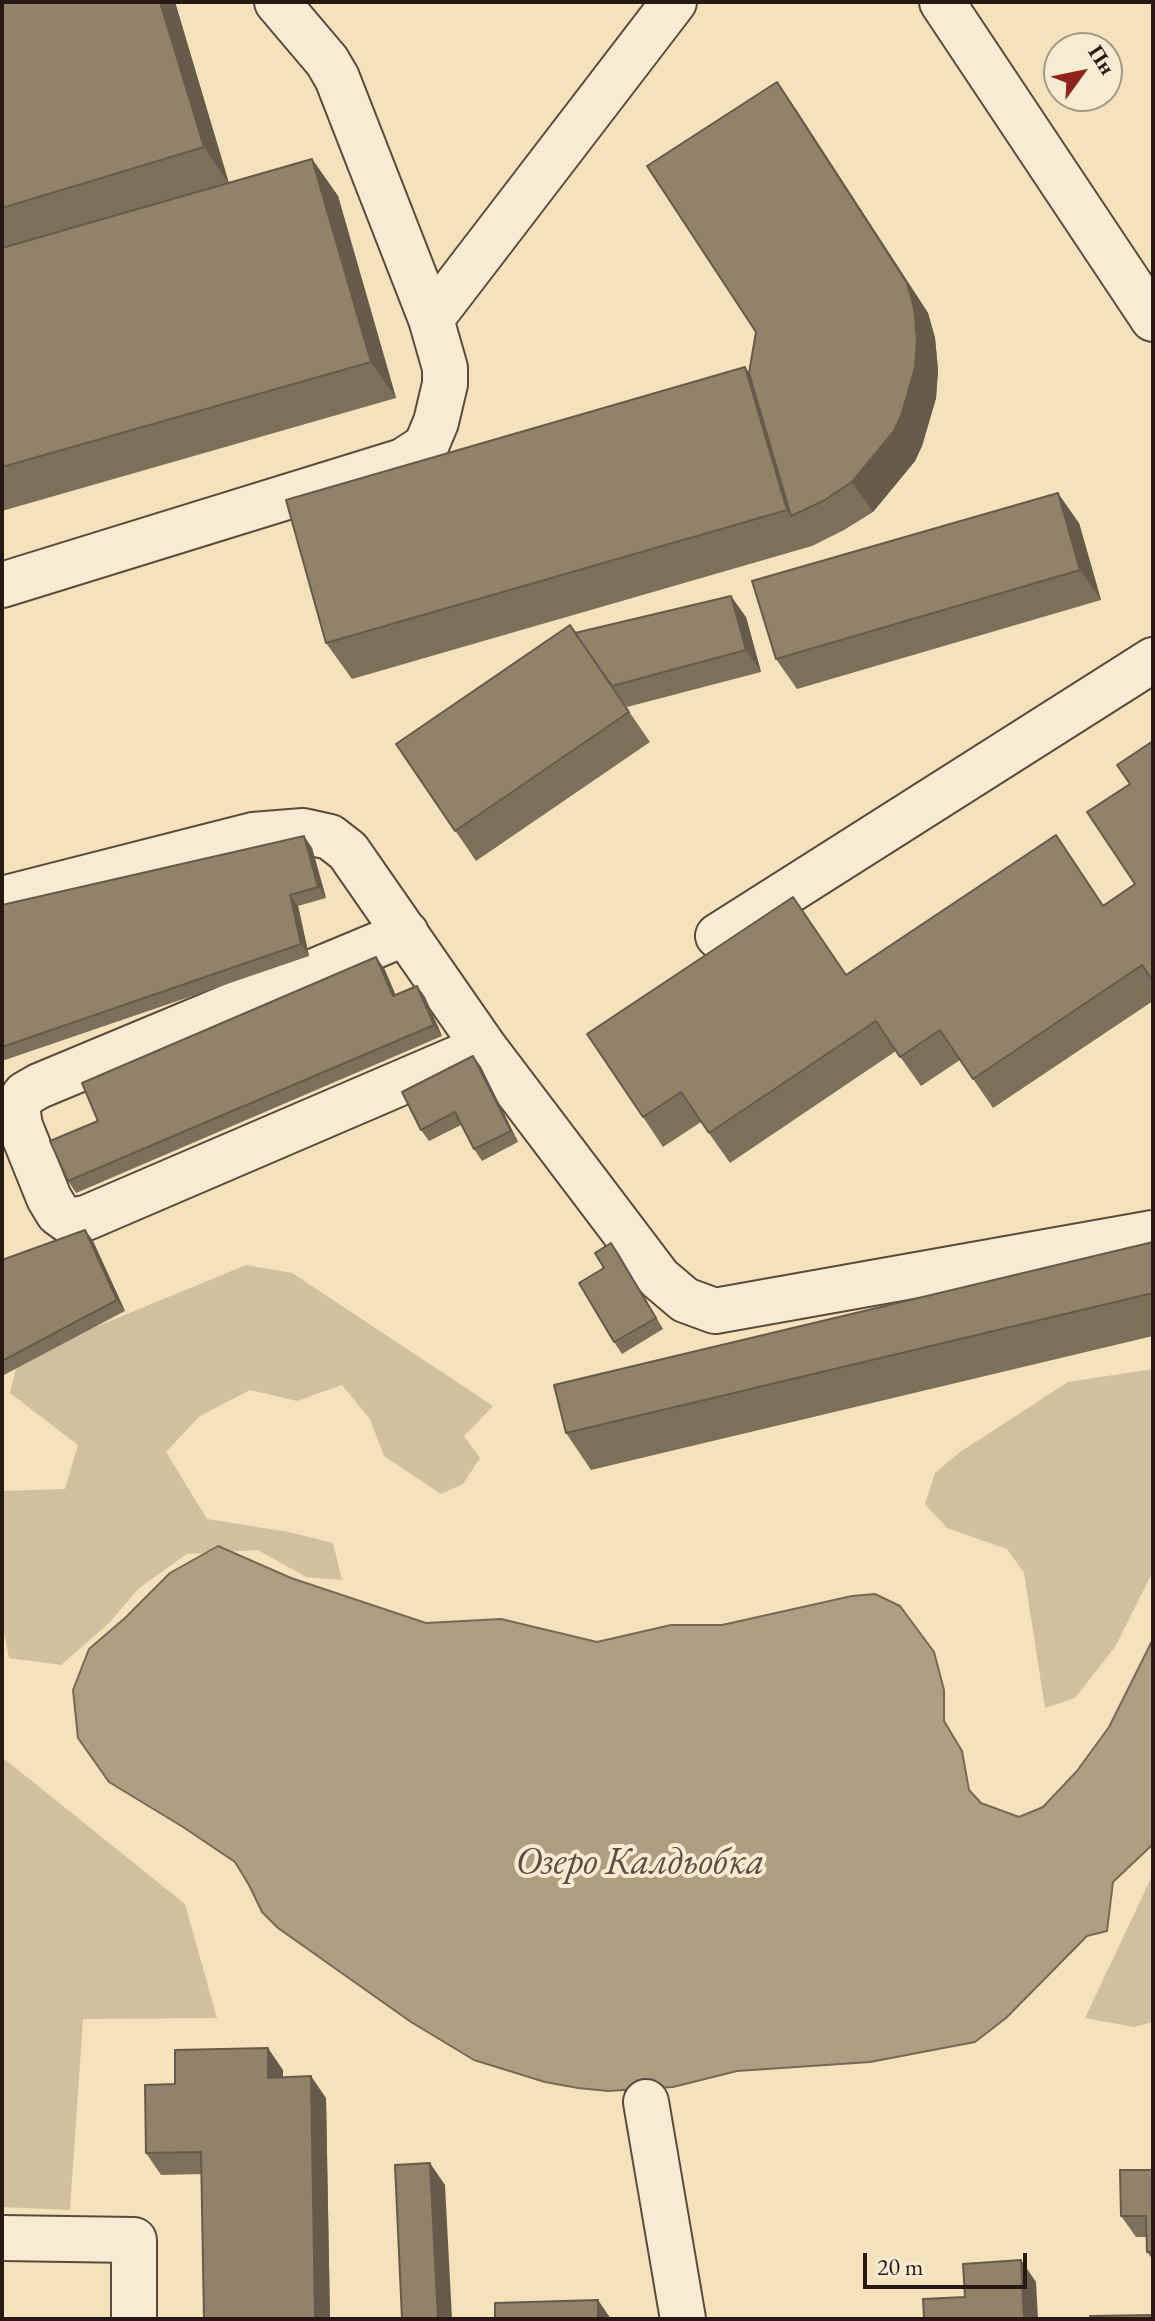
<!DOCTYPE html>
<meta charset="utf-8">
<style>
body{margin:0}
#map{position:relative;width:1155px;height:2321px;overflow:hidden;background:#f3e2bb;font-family:"EB Garamond",serif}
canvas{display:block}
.frame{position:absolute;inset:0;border:4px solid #271912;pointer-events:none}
.north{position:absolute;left:1043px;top:32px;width:80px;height:80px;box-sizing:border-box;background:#f7ecd3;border:2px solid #a49886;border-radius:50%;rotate:57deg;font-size:22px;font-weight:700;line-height:32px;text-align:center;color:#271912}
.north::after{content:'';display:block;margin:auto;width:28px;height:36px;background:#8f2418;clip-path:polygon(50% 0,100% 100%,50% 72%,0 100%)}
.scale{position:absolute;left:863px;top:2253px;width:164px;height:36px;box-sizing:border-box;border:4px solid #271912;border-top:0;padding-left:10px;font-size:24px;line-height:28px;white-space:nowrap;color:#271912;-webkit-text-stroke:6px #f7ecd3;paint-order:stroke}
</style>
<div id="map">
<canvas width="1155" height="2321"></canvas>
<div class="frame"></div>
<div class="north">Пн</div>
<div class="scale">20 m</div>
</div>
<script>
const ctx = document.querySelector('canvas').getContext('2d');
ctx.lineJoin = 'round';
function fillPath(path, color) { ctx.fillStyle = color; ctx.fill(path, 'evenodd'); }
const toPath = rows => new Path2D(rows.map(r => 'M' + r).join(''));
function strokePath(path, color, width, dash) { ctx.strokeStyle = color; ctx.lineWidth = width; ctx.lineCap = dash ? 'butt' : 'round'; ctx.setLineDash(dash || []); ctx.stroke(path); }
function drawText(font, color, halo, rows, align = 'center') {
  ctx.font = font + ' "EB Garamond",serif'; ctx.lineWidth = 8; ctx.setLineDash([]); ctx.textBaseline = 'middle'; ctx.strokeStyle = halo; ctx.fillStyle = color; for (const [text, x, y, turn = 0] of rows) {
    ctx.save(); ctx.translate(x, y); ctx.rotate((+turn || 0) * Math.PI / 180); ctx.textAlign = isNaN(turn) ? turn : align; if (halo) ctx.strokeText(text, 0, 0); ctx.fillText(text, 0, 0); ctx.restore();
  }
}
fillPath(toPath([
 [246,1265,292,1273,493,1406,464,1436,480,1458,463,1484,441,1494,384,1456,370,1419,342,1385,297,1401,250,1390,200,1416,166,1452,207,1519,289,1532,333,1543,342,1580,306,1577,258,1550,187,1554,139,1588,109,1623,61,1665,9,1658,2,1622,2,1491,65,1489,78,1445,10,1393,18,1359],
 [1153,1369,1153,1571,1115,1647,1075,1698,1045,1708,1024,1573,1007,1549,947,1528,925,1504,935,1473,960,1452,1068,1382],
 [2,1757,185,1904,217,2018,83,2019,70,2210,2,2207],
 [1153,1874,1153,2022,1134,2027,1085,2018]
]), '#d0c09e');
const water = toPath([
 [218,1546,291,1578,426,1623,501,1619,597,1642,671,1625,722,1625,852,1596,875,1594,900,1606,934,1652,944,1690,944,1721,962,1751,969,1790,981,1803,1019,1817,1043,1807,1077,1771,1109,1727,1153,1639,1153,1844,1113,1882,1107,1931,1087,1936,1006,2018,975,2042,870,2062,737,2071,673,2087,608,2091,578,2088,545,2082,474,2060,411,2022,278,1928,262,1912,249,1885,235,1862,183,1827,109,1782,78,1738,73,1690,89,1649,125,1618,170,1573,218,1546]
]);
fillPath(water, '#ae9e82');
strokePath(water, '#786955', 2);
const minor = toPath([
 [942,2,1153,319],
 [431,319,674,2],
 [2,585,403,461,426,446,436,422,445,384,445,368,431,319,337,78,327,61,277,2],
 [2,899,253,835,303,831,330,837,348,851,484,1047,659,1278,685,1300,715,1311,1153,1233],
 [406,933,39,1086,25,1094,17,1107,20,1126,49,1198,58,1213,69,1221,86,1218,484,1047],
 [718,936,1153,660],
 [646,2102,683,2319],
 [2,2238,134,2240,134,2319]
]);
strokePath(minor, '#5a4b3c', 48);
strokePath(minor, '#f7ecd3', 44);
fillPath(toPath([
 [2,2,175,2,229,183,312,159,338,196,396,398,2,511],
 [777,82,797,111,928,313,935,338,938,370,936,398,922,446,915,461,873,512,844,530,812,546,352,679,326,643,745,367,749,373,756,332],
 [1079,523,1101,600,797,689,776,659],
 [746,617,761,672,627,707,617,694,650,742,476,861,396,744,575,633],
 [1153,741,1153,1001,993,1108,960,1060,921,1086,896,1051,730,1163,701,1122,663,1147,643,1117,1056,835,1103,905,1135,884,1130,784],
 [304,836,312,848,326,898,298,906,309,956,2,1061,2,905],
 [384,968,395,995,417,986,425,997,442,1036,76,1193,68,1181,98,1121],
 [473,1056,481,1067,518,1142,482,1161,474,1149,461,1125,429,1141,421,1130],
 [85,1230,93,1241,125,1311,2,1376,2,1260],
 [1153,1242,1153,1336,591,1470,566,1433],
 [611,1243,663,1329,622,1354,614,1342,604,1268],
 [283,2070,283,2077,326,2098,330,2319,204,2319,202,2174,161,2175,146,2153,175,2084],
 [1153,2170,1153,2260,1147,2252,1147,2237,1136,2237,1121,2216]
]), '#7d705b');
fillPath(toPath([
 [160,2,175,2,229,184,204,147],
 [777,82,797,111,928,313,935,338,938,370,936,398,922,446,915,461,873,512,852,482],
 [312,159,338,196,396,398,371,362],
 [745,367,770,403,791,516,787,510],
 [1058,493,1079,523,1101,600,1080,570],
 [731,596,746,617,761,672,746,650],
 [304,836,312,848,326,898,318,887],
 [290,895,298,906,309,956,301,944],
 [376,957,384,968,401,1007,393,996],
 [417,986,425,997,442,1036,434,1025],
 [473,1056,481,1067,518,1142,511,1131],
 [85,1230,93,1241,125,1311,117,1300],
 [611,1243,619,1254,663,1329,656,1318],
 [268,2048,283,2070,283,2099,268,2078],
 [311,2076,326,2098,330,2319,315,2319],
 [430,2163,445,2185,452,2319,438,2319],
 [1021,2260,1036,2282,1038,2319,1024,2319],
 [598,2300,611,2319,598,2319]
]), '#665b4a');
const building = toPath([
 [2,2,160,2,204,147,2,208,2,2],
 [777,82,907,283,914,308,917,340,915,368,901,416,894,431,852,482,823,501,791,516,749,373,756,332,647,166,777,82],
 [312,159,371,362,2,467,2,248,312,159],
 [745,367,787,510,326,643,286,500,745,367],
 [1058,493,1080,570,776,659,752,581,1058,493],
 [731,596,746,650,612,686,575,633,731,596],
 [570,625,629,712,455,831,396,744,570,625],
 [1153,741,1153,981,1142,965,973,1079,940,1030,900,1057,876,1021,709,1133,681,1092,643,1117,587,1034,793,897,846,975,1056,835,1103,906,1135,884,1087,812,1130,784,1117,765,1153,741],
 [304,836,318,887,290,895,301,944,2,1047,2,905,304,836],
 [376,957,393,996,417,986,434,1025,68,1181,50,1141,98,1121,82,1083,376,957],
 [473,1056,511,1131,474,1149,455,1112,421,1130,402,1092,473,1056],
 [85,1230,117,1300,2,1361,2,1260,85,1230],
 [1153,1242,1153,1293,566,1433,554,1385,1153,1242],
 [611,1243,656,1318,614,1342,579,1283,604,1268,595,1253,611,1243],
 [268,2048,268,2078,311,2076,315,2319,204,2319,201,2152,146,2153,145,2085,175,2084,175,2050,268,2048],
 [430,2163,438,2319,402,2319,395,2165,430,2163],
 [1120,2170,1153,2170,1153,2252,1147,2252,1146,2216,1121,2216,1120,2170],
 [1021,2260,1024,2319,924,2319,923,2299,965,2297,963,2264,1021,2260],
 [598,2300,598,2319,495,2319,495,2303,598,2300],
 [1153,2315,1153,2319,1090,2319,1090,2316,1153,2315]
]);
fillPath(building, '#91826a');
strokePath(building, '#665b4a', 2);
drawText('italic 38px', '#5d4e3f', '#f7ecd3', [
 ["Озеро Калдьобка",640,1863]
]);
</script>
